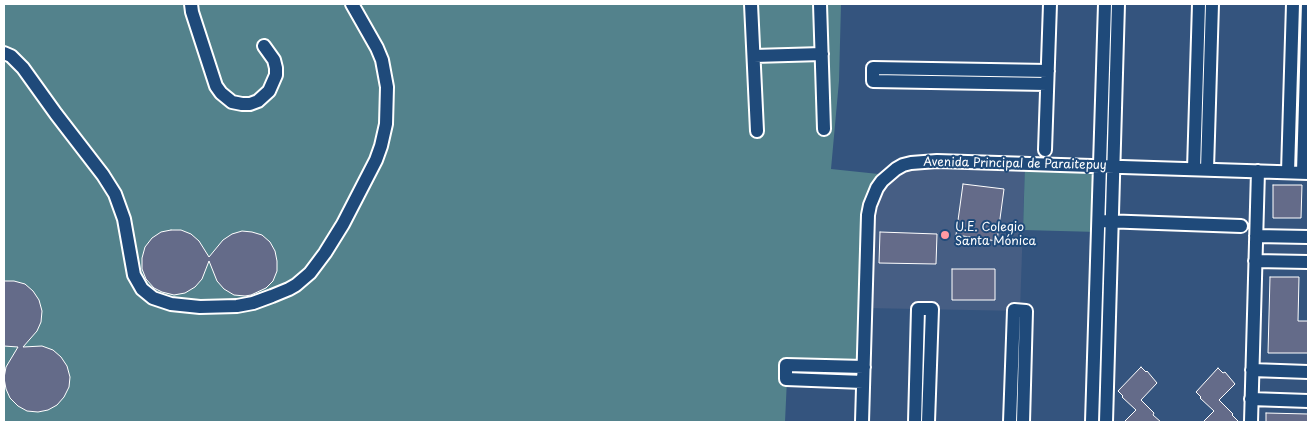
<!DOCTYPE html>
<meta charset="utf-8">
<style>
body{margin:0}
#map{position:relative;width:1312px;height:426px;overflow:hidden;background:#34547e;font-family:"Playpen Sans",sans-serif}
canvas{display:block}
.frame{position:absolute;inset:0;border:5px solid #fff;pointer-events:none}
</style>
<div id="map">
<canvas width="1312" height="426"></canvas>
<div class="frame"></div>
</div>
<script>
const ctx = document.querySelector('canvas').getContext('2d');
ctx.lineJoin = 'round';
function fillPath(path, color) { ctx.fillStyle = color; ctx.fill(path, 'evenodd'); }
const toPath = rows => new Path2D(rows.map(r => 'M' + r).join(''));
function strokePath(path, color, width, dash) { ctx.strokeStyle = color; ctx.lineWidth = width; ctx.lineCap = dash ? 'butt' : 'round'; ctx.setLineDash(dash || []); ctx.stroke(path); }
function drawText(font, color, halo, rows, align = 'center') {
  ctx.font = font + ' "Playpen Sans",sans-serif'; ctx.lineWidth = 4; ctx.setLineDash([]); ctx.textBaseline = 'middle'; ctx.strokeStyle = halo; ctx.fillStyle = color; for (const [text, x, y, turn = 0] of rows) {
    ctx.save(); ctx.translate(x, y); ctx.rotate((+turn || 0) * Math.PI / 180); ctx.textAlign = isNaN(turn) ? turn : align; if (halo) ctx.strokeText(text, 0, 0); ctx.fillText(text, 0, 0); ctx.restore();
  }
}
fillPath(toPath([
 [1025,164,1020,311,865,308,870,205,903,165]
]), '#465e84');
fillPath(toPath([
 [4,4,841,4,839,81,831,169,888,175,873,197,863,382,787,379,785,422,4,422],
 [1105,4,1118,4,1106,422,1092,422,1098,232,1023,230,1025,164,1100,166],
 [1293,4,1308,4,1303,172,1288,172]
]), '#53828c');
const building = toPath([
 [963,184,1004,189,997,241,956,235,963,184],
 [1273,185,1302,185,1301,218,1273,218,1273,185],
 [171,230,181,230,191,234,199,241,209,257,223,240,232,234,242,231,252,232,262,235,270,242,275,251,277,261,277,271,273,281,266,288,251,295,245,296,234,295,224,289,217,281,209,261,202,279,195,287,185,293,174,295,162,292,154,288,146,279,142,269,142,258,145,247,152,238,161,232,171,230],
 [880,232,937,234,936,264,879,263,880,232],
 [952,269,995,269,995,300,952,300,952,269],
 [1270,277,1299,277,1298,321,1308,321,1308,353,1268,353,1270,277],
 [4,281,14,281,25,284,33,291,39,300,42,311,41,322,37,331,23,347,42,346,53,350,61,357,67,366,70,377,69,387,64,397,57,405,48,410,38,412,27,411,18,406,10,398,6,389,4,378,6,367,18,347,4,346,4,281],
 [1141,367,1146,372,1147,371,1157,383,1141,400,1154,413,1153,415,1161,422,1124,422,1136,410,1122,397,1123,396,1118,391,1141,367],
 [1218,368,1223,373,1225,372,1235,384,1219,400,1233,414,1232,415,1239,422,1203,422,1214,411,1200,398,1201,397,1196,392,1218,368],
 [1266,413,1308,414,1308,422,1266,422,1266,413]
]);
fillPath(building, '#646b89');
strokePath(building, '#fff', 1);
const minor = toPath([
 [191,4,192,12,216,86,221,93,232,102,242,104,250,104,258,101,269,91,276,75,276,68,274,60,264,46],
 [751,4,757,131],
 [820,4,824,129],
 [4,53,11,56,23,68,56,114,103,175,115,194,124,219,134,275,142,289,153,298,171,304,200,307,237,306,253,303,272,296,289,289,296,285,310,273,325,253,343,224,376,160,381,146,386,124,387,87,382,60,377,48,352,4],
 [754,56,822,54],
 [1047,84,873,81,873,68,1048,71],
 [1045,150,1050,4],
 [1194,169,1199,4],
 [1207,169,1212,4],
 [1288,172,1293,4],
 [1303,172,1308,4],
 [1103,221,1241,226],
 [1256,236,1308,237],
 [1255,261,1308,262],
 [1252,370,1308,372],
 [863,382,786,379,786,365,864,367],
 [1251,399,1308,401],
 [862,422,868,215,870,205,877,188,882,181,896,169,903,165,911,163,937,161,1308,173],
 [915,422,918,309,932,309,928,422],
 [1010,422,1014,310,1026,311,1023,422],
 [1092,422,1105,4],
 [1106,422,1118,4],
 [1251,422,1258,171]
]);
strokePath(minor, '#fff', 16);
strokePath(minor, '#1f4a7a', 12);
for (const [x, y, r, color] of [
 [945,235,5,"#ff9aa2"]
]) { const dot = new Path2D(); dot.arc(x, y, r, 0, 2 * Math.PI); ctx.fillStyle = color; ctx.fill(dot); strokePath(dot, '#1f4a7a', 2); }
drawText('12px', '#fff', '#1f4a7a', [
 ["Avenida Principal de Paraitepuy",1015,164,1]
]);
drawText('12px', '#fff', '#1f4a7a', [
 ["U.E. Colegio",955,228],
 ["Santa Mónica",955,242]
], 'left');
</script>
